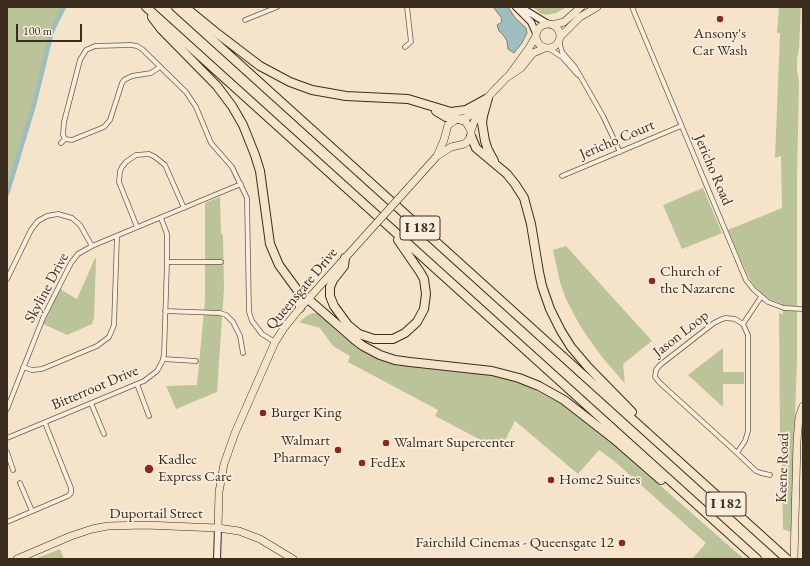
<!DOCTYPE html>
<style>
body{margin:0}
#map{position:relative;width:810px;height:566px;overflow:hidden;background:#f6e4ca;font-family:"EB Garamond",serif}
canvas{display:block}
.frame{position:absolute;inset:0;border:8px solid #3b2d1d;pointer-events:none}
.scale{position:absolute;left:16px;top:24px;width:66px;height:18px;box-sizing:border-box;border:2px solid #3b2d1d;border-top:0;padding-left:5px;font-size:12px;line-height:14px;white-space:nowrap;color:#3b2d1d;-webkit-text-stroke:3px #f9eddd;paint-order:stroke}
</style>
<div id="map">
<canvas width="810" height="566"></canvas>
<div class="frame"></div>
<div class="scale">100 m</div>
</div>
<script>
const ctx = document.querySelector('canvas').getContext('2d');
ctx.lineJoin = 'round';
function fillPath(path, color) { ctx.fillStyle = color; ctx.fill(path, 'evenodd'); }
const toPath = rows => new Path2D(rows.map(r => 'M' + r).join(''));
function strokePath(path, color, width, dash) { ctx.strokeStyle = color; ctx.lineWidth = width; ctx.lineCap = dash ? 'butt' : 'round'; ctx.setLineDash(dash || []); ctx.stroke(path); }
function drawText(font, color, halo, rows, align = 'center') {
  ctx.font = font + ' "EB Garamond",serif'; ctx.lineWidth = 3.5; ctx.setLineDash([]); ctx.textBaseline = 'middle'; ctx.strokeStyle = halo; ctx.fillStyle = color; for (const [text, x, y, turn = 0] of rows) {
    ctx.save(); ctx.translate(x, y); ctx.rotate((+turn || 0) * Math.PI / 180); ctx.textAlign = isNaN(turn) ? turn : align; if (halo) ctx.strokeText(text, 0, 0); ctx.fillText(text, 0, 0); ctx.restore();
  }
}
fillPath(toPath([
 [7,7,64,7,52,31,34,105,7,194],
 [533,7,567,7,556,13,546,15,540,13],
 [779,7,801,7,799,49,797,59,797,71,799,81,797,180,797,359,791,532,783,529,782,443,780,443,779,313,783,314,782,304,769,299,762,294,754,285,748,276,728,230,782,208,781,156,775,158,780,33,777,33],
 [703,188,722,233,682,249,663,205],
 [220,197,221,234,223,235,224,289,217,392,176,409,166,386,197,385,205,301,205,203],
 [566,246,652,341,623,364,625,384,602,357,587,336,579,324,566,299,560,282,553,250],
 [95,258,96,258,94,318,92,324,67,335,43,324,60,289,77,299],
 [313,313,318,313,341,335,359,348,379,358,398,364,417,367,473,372,496,375,517,381,560,403,585,421,613,444,744,559,692,559,706,543,613,460,599,450,578,474,515,421,500,450,435,416,438,410,348,362,350,356,333,346,320,328,299,322,308,315],
 [723,348,723,372,744,372,744,384,723,384,723,407,688,375],
 [60,549,64,559,35,559]
]), '#bbc498');
const water = toPath([
 [493,7,508,7,515,18,526,28,527,33,522,43,514,53,508,49,507,41,504,36,499,31,497,25,502,22,501,17,493,7]
]);
fillPath(water, '#9ebdbd');
strokePath(water, '#76837d', 1);
strokePath(toPath([
 [7,194,34,105,52,31,64,7]
]), '#9ebdbd', 4.5);
const street = toPath([
 [632,7,746,280,754,290,768,302,784,308,803,309],
 [245,20,277,7],
 [559,41,562,52,575,67,603,116,620,152],
 [405,47,411,42,407,7],
 [548,48,562,57,578,75],
 [160,67,151,73,132,76,124,80,122,83,110,120,104,127,72,140,65,139,63,135,64,122,80,60,86,50,95,46,131,45,137,46,142,49,186,92,196,107,211,143,232,167,247,198,249,312,252,321,262,334,275,342],
 [61,143,65,139],
 [562,176,681,126],
 [137,227,119,182,120,171,122,167,126,162,136,155,149,154,155,157,165,165,184,208],
 [167,262,221,262],
 [7,279,31,230,38,221,47,216,58,214,72,218,80,225,92,246],
 [165,311,220,313,226,315,233,322,240,336,243,353],
 [743,324,761,297],
 [163,359,196,361],
 [23,367,32,370,42,369,97,346,109,337,114,325,117,236],
 [137,384,149,416],
 [91,403,104,434],
 [7,409,43,318,71,263,78,254,92,246,241,184],
 [7,438,144,381,157,371,162,362,164,355,167,262,167,234,161,218],
 [7,452,13,470],
 [737,453,745,441,748,431,748,335,743,324,735,319,726,318,722,319,714,323,660,365,656,370,655,377,660,383,737,453,756,471,761,473,770,475],
 [20,483,32,511],
 [7,522,68,496,71,493,71,488,45,423]
]);
const secondary = toPath([
 [516,7,531,22,536,33],
 [522,8,548,24],
 [217,559,218,528]
]);
const primary = toPath([
 '536 36a12 12 0 1 1 24 0a12 12 0 1 1-24 0Z',
 [552,25,564,22,581,7],
 [560,37,580,17,597,7],
 [510,74,529,48,536,36],
 [460,119,465,118,471,115,506,78,521,68,533,53,545,48],
 [471,131,474,122,484,107],
 [410,186,437,156,451,147,464,144,467,142,471,136,471,131,466,122,457,119,448,125,444,140,437,156],
 [218,528,219,492,224,464,235,433,275,342,284,328,300,308,364,237],
 [17,559,71,536,92,529,108,526,145,525,218,528,239,531,260,539,293,559],
 [794,559,797,442,799,417,803,406]
]);
const highway = toPath([
 [146,7,757,559],
 [176,7,787,559],
 [185,7,218,34,260,66,290,82,312,90,346,96,408,99,451,112,466,110,488,98],
 [152,17,161,29,217,86,232,106,243,125,255,155,260,171,270,244,279,265,298,291,300,308],
 [488,98,483,116,482,123,485,141,488,150,494,161],
 [436,111,446,117,457,119],
 [471,136,476,148,507,174,515,184,524,198,531,224,539,272,542,286,550,309,561,331,571,347,588,367,632,412],
 [345,258,344,266,333,280,330,287,330,296,334,306,348,325,359,334,374,339,393,339,405,333,417,322,424,309,426,294,424,279,420,272,398,240],
 [308,299,355,340,363,346,380,355,395,360,410,362,492,371,519,378,539,386,564,400,614,439,661,480]
]);
strokePath(street, '#6a5b48', 5.5);
strokePath(secondary, '#3b2d1d', 8);
strokePath(primary, '#3b2d1d', 8);
strokePath(highway, '#3b2d1d', 10);
strokePath(street, '#f9eddd', 4);
strokePath(secondary, '#f9eddd', 6);
strokePath(primary, '#f6e4ca', 7);
strokePath(highway, '#f6e4ca', 8);
const primaryBridge = toPath([
 [364,237,410,186]
]);
strokePath(primaryBridge, '#3b2d1d', 8, []);
strokePath(primaryBridge, '#f6e4ca', 7);
for (const [x, y, r, color] of [
 [720,19,4,"#8f2418"],
 [652,281,4,"#8f2418"],
 [263,413,4,"#8f2418"],
 [386,443,4,"#8f2418"],
 [338,450,4,"#8f2418"],
 [362,463,4,"#8f2418"],
 [149,469,5,"#8f2418"],
 [551,480,4,"#8f2418"],
 [622,543,4,"#8f2418"]
]) { const dot = new Path2D(); dot.arc(x, y, r, 0, 2 * Math.PI); ctx.fillStyle = color; ctx.fill(dot); strokePath(dot, '#f9eddd', 1.5); }
for (const [x, y, w] of [
 [420,228,40],
 [726,504,40]
]) { const box = new Path2D(); box.roundRect(x - w / 2, y - 12, w, 24, 3); ctx.fillStyle = '#f9eddd'; ctx.fill(box); strokePath(box, '#3b2d1d', 1); }
drawText('bold 14px', '#3b2d1d', null, [
 ["I 182",420,228],
 ["I 182",726,504]
]);
drawText('15px', '#3b2d1d', '#f9eddd', [
 ["Ansony's",720,34,"center"],
 ["Car Wash",720,51,"center"],
 ["Church of",660,272],
 ["the Nazarene",660,289],
 ["Burger King",271,413],
 ["Walmart",330,441,"right"],
 ["Pharmacy",330,458,"right"],
 ["Walmart Supercenter",394,443],
 ["Kadlec",158,460],
 ["Express Care",158,477],
 ["FedEx",370,463],
 ["Home2 Suites",559,480],
 ["Fairchild Cinemas - Queensgate 12",614,543,"right"]
], 'left');
drawText('15px', '#3b2d1d', '#f9eddd', [
 ["Jericho Court",617,140,-23],
 ["Jericho Road",713,170,67],
 ["Skyline Drive",47,288,-62],
 ["Queensgate Drive",302,289,-50],
 ["Jason Loop",681,334,-38],
 ["Bitterroot Drive",95,388,-23],
 ["Keene Road",783,468,-88],
 ["Duportail Street",156,514]
]);
</script>
